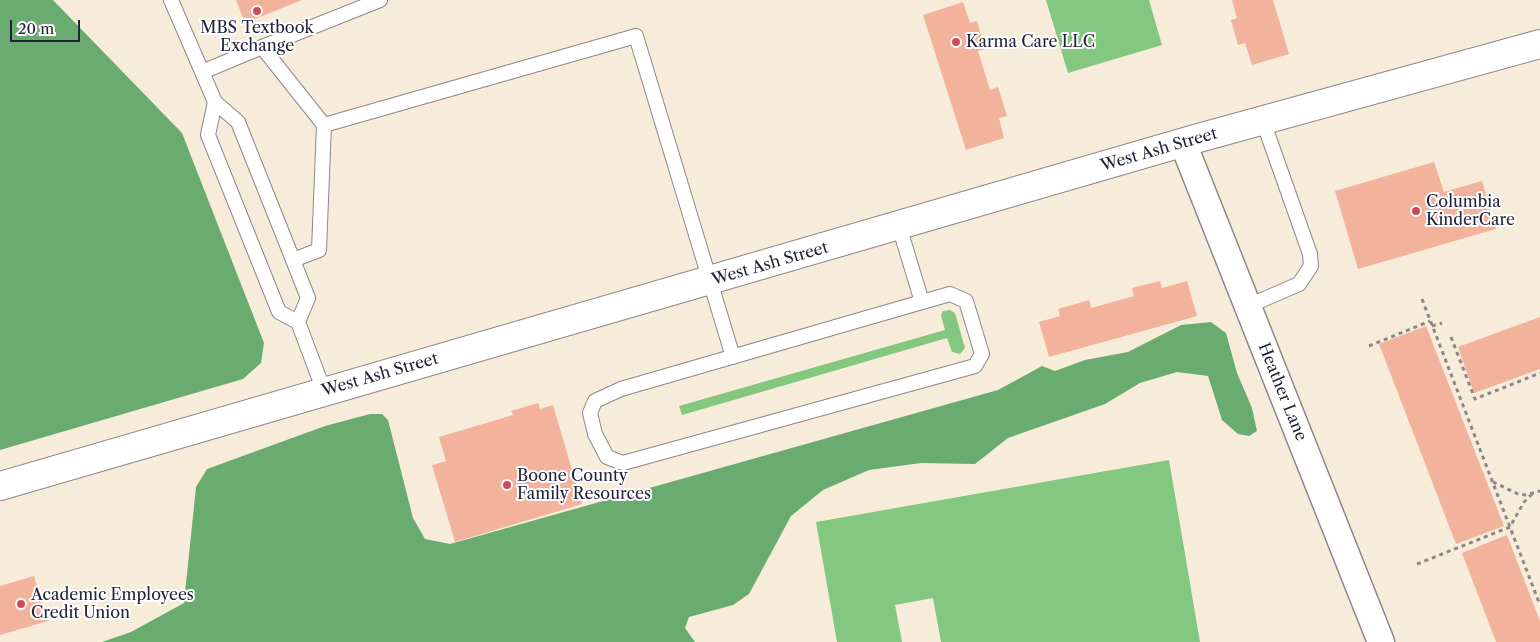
<!DOCTYPE html>
<style>
body{margin:0}
#map{position:relative;width:1540px;height:642px;overflow:hidden;background:#f7ecda;font-family:"Libre Caslon Text",serif}
canvas{display:block}
.scale{position:absolute;left:10px;top:20px;width:70px;height:22px;box-sizing:border-box;border:2px solid #22223b;border-top:0;padding-left:6px;font-size:15px;line-height:18px;white-space:nowrap;color:#22223b;-webkit-text-stroke:4px #fff;paint-order:stroke}
</style>
<div id="map">
<canvas width="1540" height="642"></canvas>
<div class="scale">20 m</div>
</div>
<script>
const ctx = document.querySelector('canvas').getContext('2d');
ctx.lineJoin = 'round';
function fillPath(path, color) { ctx.fillStyle = color; ctx.fill(path, 'evenodd'); }
const toPath = rows => new Path2D(rows.map(r => 'M' + r).join(''));
function strokePath(path, color, width, dash) { ctx.strokeStyle = color; ctx.lineWidth = width; ctx.lineCap = dash ? 'butt' : 'round'; ctx.setLineDash(dash || []); ctx.stroke(path); }
function drawText(font, color, halo, rows, align = 'center') {
  ctx.font = font + ' "Libre Caslon Text",serif'; ctx.lineWidth = 4; ctx.setLineDash([]); ctx.textBaseline = 'middle'; ctx.strokeStyle = halo; ctx.fillStyle = color; for (const [text, x, y, turn = 0] of rows) {
    ctx.save(); ctx.translate(x, y); ctx.rotate((+turn || 0) * Math.PI / 180); ctx.textAlign = isNaN(turn) ? turn : align; if (halo) ctx.strokeText(text, 0, 0); ctx.fillText(text, 0, 0); ctx.restore();
  }
}
fillPath(toPath([
 [1046,0,1149,0,1162,45,1068,73],
 [950,310,955,313,965,348,960,354,952,352,947,338,682,415,679,406,945,330,941,315,943,311],
 [1169,460,1200,642,941,642,933,598,895,605,902,642,837,642,816,522]
]), '#83c781');
fillPath(toPath([
 [0,0,53,0,182,133,264,343,261,363,243,379,0,450],
 [1211,322,1226,333,1237,373,1252,408,1257,431,1249,436,1238,434,1222,420,1208,376,1177,372,1140,383,1105,404,1008,438,975,464,921,463,869,470,823,490,791,516,749,594,733,605,689,617,685,628,695,642,102,642,131,632,184,603,196,487,207,469,325,426,370,414,382,414,388,420,413,518,425,539,450,544,998,390,1042,366,1055,371,1085,360,1128,352,1181,325]
]), '#6aac6f');
fillPath(toPath([
 [236,0,302,0,245,23],
 [1232,0,1273,0,1289,54,1252,65,1245,43,1238,45,1231,20,1237,18],
 [963,2,970,23,977,21,985,49,978,51,990,90,998,87,1007,116,999,118,1004,138,966,150,923,15],
 [1434,162,1444,192,1482,181,1496,229,1358,269,1335,191],
 [1160,281,1162,288,1187,281,1197,316,1049,357,1039,322,1060,316,1058,309,1089,300,1091,308,1134,296,1132,288],
 [1540,317,1540,369,1474,393,1458,347],
 [1426,326,1504,526,1456,544,1379,344],
 [538,403,540,409,553,405,582,504,455,542,432,465,446,461,439,437,513,415,511,411],
 [1507,535,1540,621,1540,642,1496,642,1462,553],
 [34,576,48,621,0,635,0,586]
]), '#f2b29c');
const lane = toPath([
 [171,0,215,102,238,122,293,260,308,298,298,322],
 [262,47,380,0],
 [202,72,262,47,324,125,319,250,293,260],
 [215,102,208,135,279,312,298,322,324,391],
 [324,125,636,36,733,357],
 [899,226,922,302,621,389,595,401,590,413,595,434,607,457,623,463,975,366,982,354,966,301,950,294,922,302],
 [1248,306,1299,284,1311,266,1310,254,1263,121]
]);
const street = toPath([
 [1183,143,1381,642]
]);
const secondary = toPath([
 [0,486,1195,139,1540,44]
]);
strokePath(lane, '#8c878a', 16);
strokePath(street, '#8c878a', 29);
strokePath(secondary, '#8c878a', 30);
strokePath(toPath([
 [1422,299,1540,605],
 [1432,326,1442,323],
 [1451,337,1475,399,1540,373],
 [1369,346,1430,321],
 [1493,482,1518,494,1526,495,1540,491],
 [1417,564,1510,527,1524,502,1532,494]
]), '#8c878a', 3, [4, 4]);
strokePath(lane, '#fff', 14);
strokePath(street, '#fff', 26);
strokePath(secondary, '#fff', 28);
for (const [x, y, r, color] of [
 [257,11,5,"#d1495b"],
 [956,42,5,"#d1495b"],
 [1416,211,5,"#d1495b"],
 [507,485,5,"#d1495b"],
 [21,604,5,"#d1495b"]
]) { const dot = new Path2D(); dot.arc(x, y, r, 0, 2 * Math.PI); ctx.fillStyle = color; ctx.fill(dot); strokePath(dot, '#fff', 2); }
drawText('16px', '#22223b', '#fff', [
 ["MBS Textbook",257,28,"center"],
 ["Exchange",257,46,"center"],
 ["Karma Care LLC",966,42],
 ["Columbia",1426,202],
 ["KinderCare",1426,220],
 ["Boone County",517,476],
 ["Family Resources",517,494],
 ["Academic Employees",31,595],
 ["Credit Union",31,613]
], 'left');
drawText('16px', '#22223b', '#fff', [
 ["West Ash Street",1159,150,-16],
 ["West Ash Street",770,264,-16],
 ["West Ash Street",380,375,-16],
 ["Heather Lane",1282,392,68]
]);
</script>
